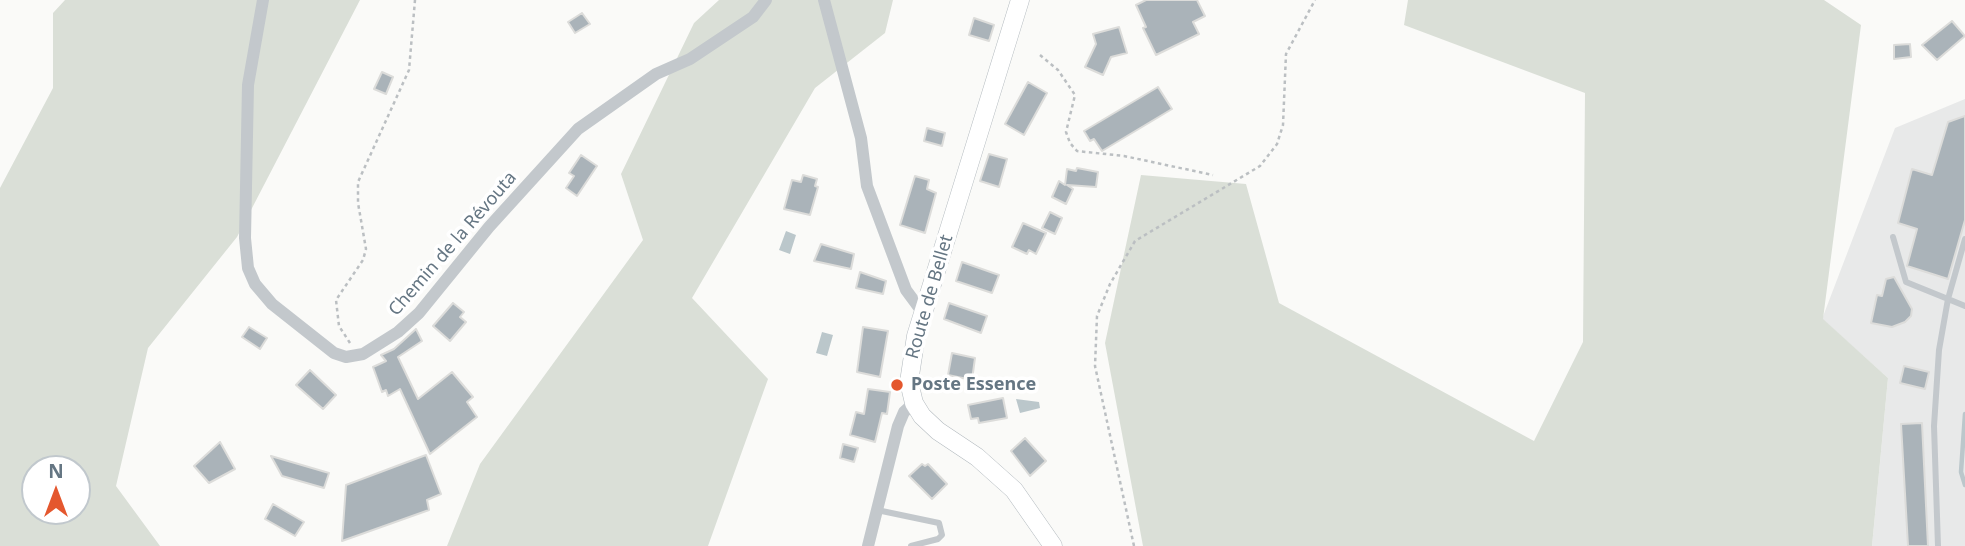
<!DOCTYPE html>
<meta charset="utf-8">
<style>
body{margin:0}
#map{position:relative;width:1965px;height:546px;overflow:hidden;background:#fafaf8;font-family:"Noto Sans",sans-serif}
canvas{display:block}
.north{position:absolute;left:21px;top:455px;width:70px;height:70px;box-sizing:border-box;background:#fff;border:2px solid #c1c8cd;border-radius:50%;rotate:0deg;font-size:19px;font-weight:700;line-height:28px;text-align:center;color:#657683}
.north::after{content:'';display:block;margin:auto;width:24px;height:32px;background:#e4572e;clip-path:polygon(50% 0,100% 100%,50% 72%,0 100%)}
</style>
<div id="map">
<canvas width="1965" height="546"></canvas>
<div class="north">N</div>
</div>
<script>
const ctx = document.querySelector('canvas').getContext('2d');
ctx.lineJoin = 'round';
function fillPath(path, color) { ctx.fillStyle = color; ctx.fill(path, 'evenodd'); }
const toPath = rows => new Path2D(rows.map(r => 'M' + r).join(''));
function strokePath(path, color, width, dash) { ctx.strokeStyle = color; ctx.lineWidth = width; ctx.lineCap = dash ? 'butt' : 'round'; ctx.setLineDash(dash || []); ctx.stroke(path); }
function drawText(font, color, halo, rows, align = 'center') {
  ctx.font = font + ' "Noto Sans",sans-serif'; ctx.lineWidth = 7; ctx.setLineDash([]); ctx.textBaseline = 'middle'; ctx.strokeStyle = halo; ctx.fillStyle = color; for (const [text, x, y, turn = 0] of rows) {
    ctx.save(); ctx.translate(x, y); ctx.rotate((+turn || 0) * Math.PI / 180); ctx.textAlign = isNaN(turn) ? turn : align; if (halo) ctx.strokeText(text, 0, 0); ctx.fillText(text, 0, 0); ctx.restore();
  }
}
fillPath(toPath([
 [1965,99,1965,546,1872,546,1888,378,1822,319,1895,128]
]), '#e8e9e9');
fillPath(toPath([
 [65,0,360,0,237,237,148,348,116,486,160,546,0,546,0,188,53,88,53,13],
 [35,469,77,469,77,511,35,511],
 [719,0,893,0,885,33,815,88,692,298,768,379,708,546,447,546,480,464,643,240,621,174,694,23],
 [1408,0,1824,0,1861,25,1823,319,1888,378,1872,546,1143,546,1105,343,1141,175,1246,184,1279,303,1534,441,1583,342,1585,93,1404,25]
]), '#dadfd7');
fillPath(toPath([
 [786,231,796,235,790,254,779,250],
 [822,332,833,335,827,356,816,353],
 [1016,399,1039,402,1040,408,1020,413]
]), '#bbc7cb');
strokePath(toPath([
 [1965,414,1961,472,1965,485]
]), '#bbc7cb', 4.5);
const building = toPath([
 [1146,0,1197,0,1205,16,1193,22,1199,34,1156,55,1143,28,1146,27,1136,5,1146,0],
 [582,13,590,24,575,33,568,22,582,13],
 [974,18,994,25,989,41,969,35,974,18],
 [1952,21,1965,36,1937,60,1922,45,1952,21],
 [1119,27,1127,53,1111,57,1103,75,1085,67,1096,44,1093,34,1119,27],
 [1910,44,1911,57,1894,59,1894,45,1910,44],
 [382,72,393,77,386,94,374,89,382,72],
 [1028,82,1047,93,1024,135,1005,124,1028,82],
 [1158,87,1172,109,1102,151,1094,139,1090,141,1084,131,1158,87],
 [1965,116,1965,220,1948,279,1907,266,1917,229,1898,223,1912,169,1932,175,1948,122,1965,116],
 [927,128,945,133,942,146,924,141,927,128],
 [989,154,1007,159,999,187,980,181,989,154],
 [581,155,597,166,577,196,566,188,574,176,569,173,581,155],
 [1077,168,1098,172,1096,187,1067,185,1073,189,1066,204,1052,197,1059,181,1065,185,1067,169,1076,171,1077,168],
 [803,175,817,179,815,186,818,187,810,215,784,209,792,180,801,182,803,175],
 [915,176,929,180,927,189,936,193,925,233,900,225,915,176],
 [1050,212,1062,218,1055,234,1042,228,1050,212],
 [1023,223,1046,233,1036,254,1029,250,1027,254,1012,247,1023,223],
 [821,244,854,254,851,269,814,261,821,244],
 [962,262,999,275,992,293,956,281,962,262],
 [860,272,886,281,883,294,856,288,860,272],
 [1894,277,1912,309,1911,316,1905,322,1892,327,1871,323,1877,295,1882,296,1886,279,1894,277],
 [453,303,464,312,460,317,466,322,450,341,433,326,453,303],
 [949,303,987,316,981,333,944,319,949,303],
 [249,327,267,338,260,349,242,337,249,327],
 [863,327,888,331,880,377,857,372,863,327],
 [416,329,422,341,398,357,418,399,452,372,473,397,467,402,477,417,430,454,400,389,388,396,386,390,382,392,373,367,386,361,381,355,394,349,416,329],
 [952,353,975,358,972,380,948,375,952,353],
 [1904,366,1929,372,1925,389,1900,383,1904,366],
 [310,370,336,395,323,409,296,385,310,370],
 [868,389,890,392,887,414,882,413,875,442,850,435,856,412,864,414,868,389],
 [1003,398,1007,418,979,423,978,418,971,419,968,405,1003,398],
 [1922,423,1928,546,1908,546,1901,424,1922,423],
 [1025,438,1046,461,1030,476,1011,451,1025,438],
 [220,442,235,469,209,483,194,466,220,442],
 [843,444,858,448,854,462,840,458,843,444],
 [426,455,441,494,427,500,429,510,342,541,346,485,426,455],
 [271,456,329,473,324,488,282,476,271,456],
 [922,464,925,466,928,464,947,484,932,499,909,476,922,464],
 [273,504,304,522,295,536,265,519,273,504]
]);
fillPath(building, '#aab3b9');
strokePath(building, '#dcdcda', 2);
const secondary = toPath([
 [1020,0,916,336,909,382,914,403,922,416,938,431,977,457,1014,490,1053,546]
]);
strokePath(secondary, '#b3babf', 19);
strokePath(toPath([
 [1040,55,1058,70,1075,95,1066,132,1070,143,1077,151,1124,156,1213,175],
 [350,343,339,326,336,300,363,260,366,249,358,203,358,182,409,70,415,0],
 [1134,546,1095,366,1097,316,1110,284,1135,241,1260,166,1277,144,1283,125,1286,54,1315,0]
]), '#bbbfc2', 2.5, [3.5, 3.5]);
strokePath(toPath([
 [1893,237,1906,282,1948,299,1939,350,1934,426,1938,546],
 [1965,239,1948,299,1965,306],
 [877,510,939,523,942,535,938,539,911,546]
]), '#c3c8cc', 6);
strokePath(toPath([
 [263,0,248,85,245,238,248,268,255,284,272,304,334,353,346,357,363,354,398,332,419,313,489,227,578,129,656,74,690,59,753,17,766,0],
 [824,0,861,138,867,186,906,290,923,313],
 [868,546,898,426,904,412,914,403]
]), '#c3c8cc', 12);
strokePath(secondary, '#fff', 18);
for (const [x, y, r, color] of [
 [897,385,7,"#e4572e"]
]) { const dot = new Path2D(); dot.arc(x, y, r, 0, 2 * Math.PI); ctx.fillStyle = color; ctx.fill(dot); strokePath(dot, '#fff', 2.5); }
drawText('18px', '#657683', '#fff', [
 ["Chemin de la Révouta",453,244,-49],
 ["Route de Bellet",930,297,-74]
]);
drawText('bold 18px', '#657683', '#fff', [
 ["Poste Essence",911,385]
], 'left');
</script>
